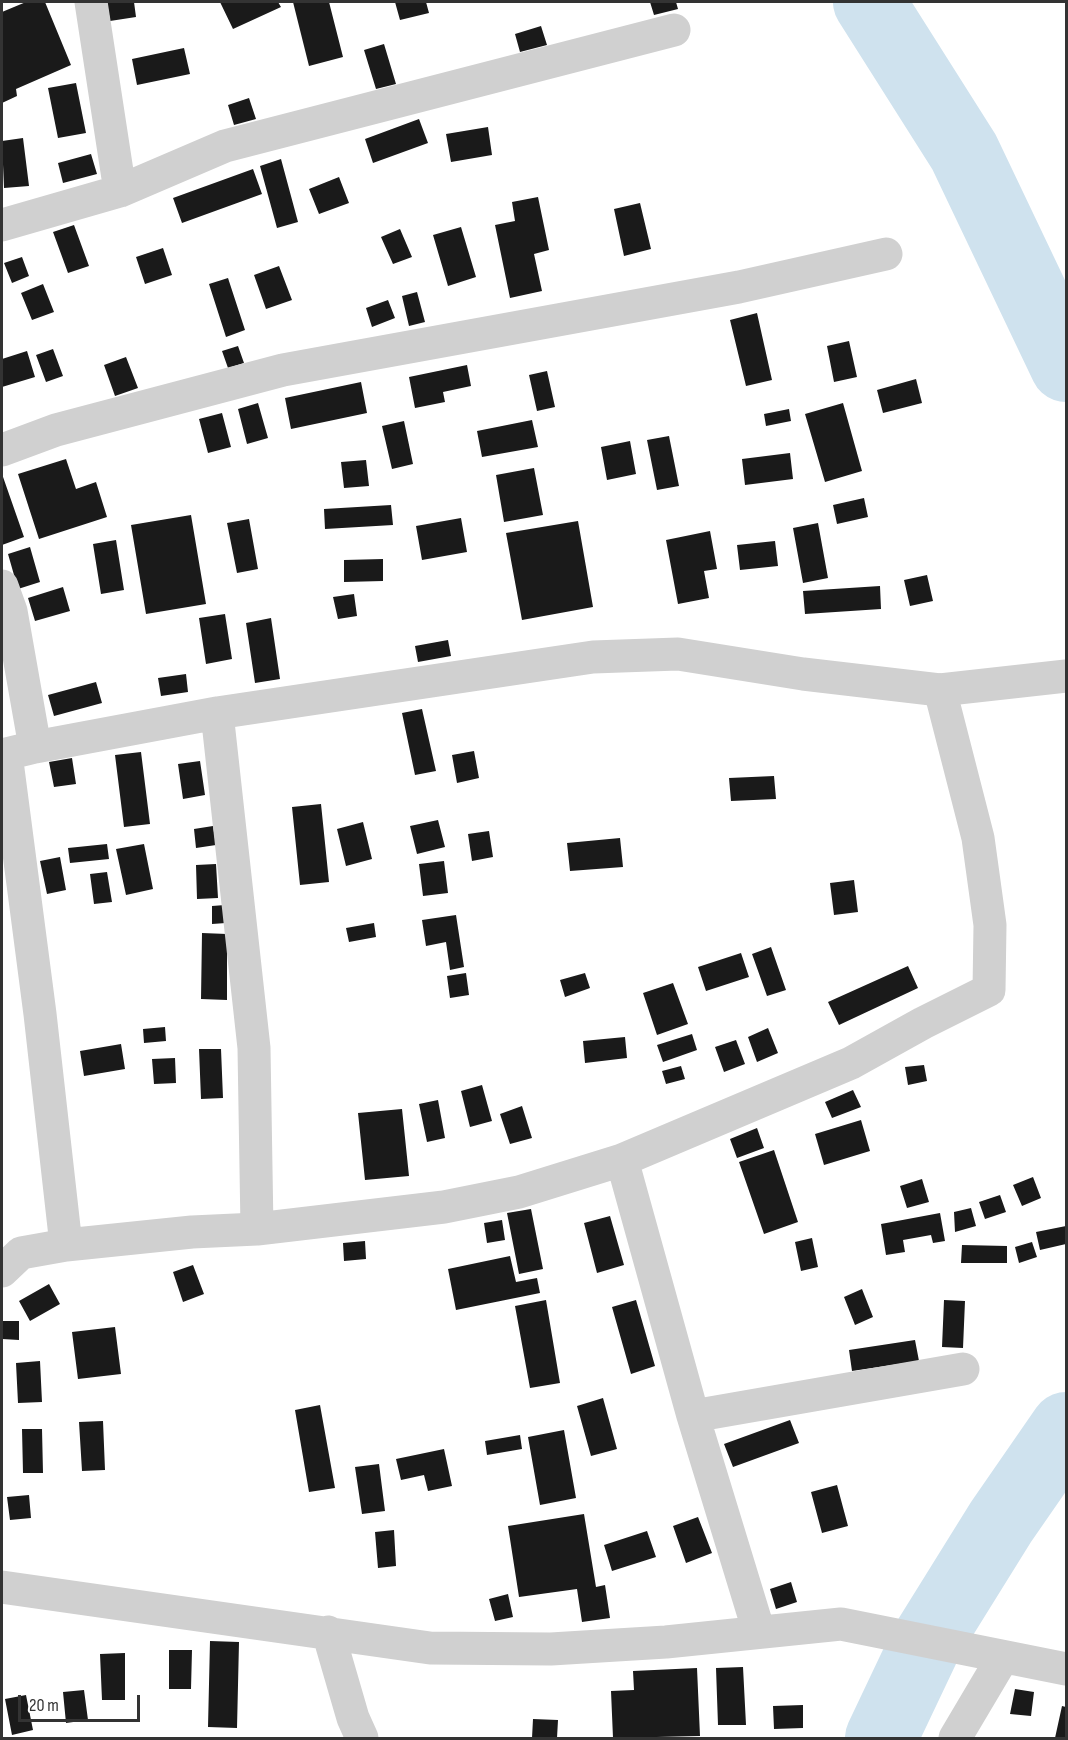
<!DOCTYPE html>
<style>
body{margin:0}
#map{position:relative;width:1068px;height:1740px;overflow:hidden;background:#fff;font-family:"Sofia Sans Condensed",sans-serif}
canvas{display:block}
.frame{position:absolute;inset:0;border:3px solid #333;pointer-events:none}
.scale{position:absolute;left:18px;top:1695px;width:122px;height:27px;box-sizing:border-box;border:3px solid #333;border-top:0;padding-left:8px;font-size:18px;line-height:21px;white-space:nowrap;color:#333;-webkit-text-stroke:4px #fff;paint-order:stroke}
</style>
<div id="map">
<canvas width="1068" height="1740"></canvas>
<div class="frame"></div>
<div class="scale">20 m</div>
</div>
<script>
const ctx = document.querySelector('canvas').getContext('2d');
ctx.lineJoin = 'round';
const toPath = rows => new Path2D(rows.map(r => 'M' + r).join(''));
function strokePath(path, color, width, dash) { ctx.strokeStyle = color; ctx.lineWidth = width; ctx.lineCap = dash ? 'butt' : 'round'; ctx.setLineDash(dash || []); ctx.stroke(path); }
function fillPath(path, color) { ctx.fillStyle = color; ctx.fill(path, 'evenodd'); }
strokePath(toPath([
 [869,2,964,152,1066,366],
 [881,1738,927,1641,1001,1522,1066,1428]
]), '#cfe2ee', 72);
fillPath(toPath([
 [26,2,45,2,71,65,16,89,17,96,2,103,2,12],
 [107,2,134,2,136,17,110,21],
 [220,2,278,2,281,7,233,29],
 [293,2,329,2,343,57,309,66],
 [395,2,426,2,429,13,400,20],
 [650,2,676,2,678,9,654,15],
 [541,26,547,45,520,52,515,34],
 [384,44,396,84,376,89,364,50],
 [184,48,190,74,137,85,132,59],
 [76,83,86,133,58,138,48,88],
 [249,98,256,119,234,125,228,105],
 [419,119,428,143,373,163,365,139],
 [488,127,492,155,451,162,446,134],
 [23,138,29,186,4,188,2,141],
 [91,154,97,174,63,183,58,163],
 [281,159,298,222,277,228,260,166],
 [253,169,262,194,182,223,173,198],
 [339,177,349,203,319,214,309,189],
 [538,197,549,250,534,254,542,291,510,298,495,225,515,221,512,202],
 [640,203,651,249,624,256,614,209],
 [74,225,89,266,68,273,53,232],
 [461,227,476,277,448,286,433,235],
 [400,229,412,257,393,264,381,237],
 [163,248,172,275,145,284,136,257],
 [22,257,29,276,12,283,4,263],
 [279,266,292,300,266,309,254,275],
 [228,278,245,330,226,337,209,284],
 [43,284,54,312,32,320,21,293],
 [417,292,425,322,409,326,402,296],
 [388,300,395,318,372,327,366,308],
 [757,313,772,380,746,386,730,320],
 [849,341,857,377,834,382,827,346],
 [238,346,244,363,228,368,222,351],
 [53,349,63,376,46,382,36,355],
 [27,351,35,377,2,387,2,359],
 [126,357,138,388,115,396,104,365],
 [467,365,471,386,443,392,445,402,415,408,409,377],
 [547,371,555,407,537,411,529,375],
 [916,379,922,403,883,413,877,390],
 [361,382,367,413,291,429,285,398],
 [258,403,268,438,247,444,238,409],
 [843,403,862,471,825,482,805,414],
 [789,409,791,421,766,426,764,414],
 [222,413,231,447,208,453,199,419],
 [532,420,538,447,482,457,477,431],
 [404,421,413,464,392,469,382,426],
 [669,436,679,486,657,490,647,440],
 [630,441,636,474,607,480,601,447],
 [790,453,793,479,745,485,742,459],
 [66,459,76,489,96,482,107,517,39,539,18,474],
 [366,460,369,486,344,488,341,462],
 [534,468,543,515,504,522,496,475],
 [2,474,24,537,2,545],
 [864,498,868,517,837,524,833,505],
 [391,505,393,525,325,529,324,509],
 [191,515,206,604,146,614,131,525],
 [461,518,467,552,422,560,416,526],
 [249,519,258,569,237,573,227,523],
 [578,521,593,607,522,620,506,533],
 [818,523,828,578,803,583,793,528],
 [710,531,717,569,704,571,709,598,678,604,666,540],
 [116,540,124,590,101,594,93,544],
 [775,541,778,566,740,570,737,545],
 [30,547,40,582,18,589,8,554],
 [383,559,383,581,344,582,344,560],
 [927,575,933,601,910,606,904,580],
 [880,586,881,609,805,614,803,591],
 [63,587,70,611,35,621,28,598],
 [354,594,357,616,338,619,333,597],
 [225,614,232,659,206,664,199,618],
 [271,618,280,679,255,683,246,623],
 [448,640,451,656,418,662,415,646],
 [186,674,188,692,161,696,158,678],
 [96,682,102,703,54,716,48,695],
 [422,709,436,771,415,775,402,713],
 [474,751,479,778,457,783,452,755],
 [141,752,150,824,124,827,115,755],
 [72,758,76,784,54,787,49,762],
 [200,761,205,795,183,799,178,764],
 [774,776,776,799,731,801,729,778],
 [321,804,329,882,300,885,292,807],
 [438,820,445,847,417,854,410,826],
 [363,822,372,859,346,866,337,829],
 [213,826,216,845,196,848,194,829],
 [489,831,493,857,472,861,468,834],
 [620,838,623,867,570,871,567,843],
 [107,844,109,859,70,863,68,848],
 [144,844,153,889,126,895,116,849],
 [60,857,66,890,47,894,40,861],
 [444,861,448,893,423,896,419,864],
 [216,864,218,898,197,899,196,865],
 [107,872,112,902,94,904,90,874],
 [854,880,858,912,834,915,830,883],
 [225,905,226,923,212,924,212,906],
 [456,915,464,967,450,970,446,942,426,946,422,920],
 [374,923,376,937,349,942,346,928],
 [202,933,227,934,227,1000,201,999],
 [771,947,786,990,767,996,752,954],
 [741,953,749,977,706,991,698,967],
 [908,966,918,988,839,1025,828,1002],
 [466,973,469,995,450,998,447,976],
 [585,973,590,988,565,997,560,980],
 [673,983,688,1024,657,1035,643,993],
 [165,1027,166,1041,144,1043,143,1029],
 [768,1028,778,1053,757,1062,748,1037],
 [692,1034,697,1050,663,1062,657,1045],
 [625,1037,627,1058,585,1063,583,1041],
 [736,1040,745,1064,724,1072,715,1047],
 [121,1044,125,1069,84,1076,80,1051],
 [199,1049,221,1049,223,1098,201,1099],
 [175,1058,176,1083,154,1084,152,1059],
 [924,1065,927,1081,908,1085,905,1067],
 [681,1066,685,1079,666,1084,662,1071],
 [482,1085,492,1121,470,1127,461,1091],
 [853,1090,861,1107,832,1118,825,1102],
 [438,1100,445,1138,427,1142,419,1104],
 [522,1106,532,1138,510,1144,500,1114],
 [402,1109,409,1176,365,1180,358,1113],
 [861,1120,870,1151,824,1165,815,1134],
 [757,1128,764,1148,737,1158,730,1139],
 [774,1150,798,1222,764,1234,739,1162],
 [1033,1177,1041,1198,1022,1206,1013,1185],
 [922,1179,929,1202,907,1208,900,1186],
 [1000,1195,1006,1212,985,1219,979,1202],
 [971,1208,976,1226,955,1232,954,1212],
 [531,1209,543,1269,519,1274,507,1213],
 [940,1213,945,1241,933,1243,931,1235,903,1240,905,1252,886,1255,881,1224],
 [610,1216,624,1265,597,1273,584,1223],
 [502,1220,505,1240,487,1243,484,1223],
 [1066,1226,1066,1244,1040,1250,1036,1232],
 [812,1238,818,1267,801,1271,795,1242],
 [365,1241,366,1259,344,1261,343,1243],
 [1032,1242,1037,1257,1019,1263,1015,1247],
 [962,1245,1007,1246,1007,1263,961,1263],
 [510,1256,516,1282,537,1278,540,1293,456,1310,448,1269],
 [193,1265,204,1294,183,1302,173,1272],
 [49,1284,60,1304,30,1321,19,1301],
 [862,1289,873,1317,855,1325,844,1297],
 [546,1300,560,1383,530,1388,515,1306],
 [636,1300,655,1366,631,1374,612,1307],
 [944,1300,965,1301,963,1348,942,1347],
 [2,1321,19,1321,19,1340,2,1339],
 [115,1327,121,1374,78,1379,72,1332],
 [915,1340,919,1361,852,1371,849,1350],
 [40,1361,42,1402,18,1403,16,1363],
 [603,1398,617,1449,591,1456,577,1406],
 [320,1405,335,1488,309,1492,295,1410],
 [790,1420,799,1443,733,1467,724,1444],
 [103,1421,105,1470,82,1471,79,1422],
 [22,1429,42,1429,43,1473,23,1473],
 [564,1430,576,1498,540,1505,528,1437],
 [520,1435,522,1449,487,1455,485,1441],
 [444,1449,452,1486,428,1491,424,1475,401,1480,396,1459],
 [379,1464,385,1511,362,1514,355,1467],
 [837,1485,848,1526,822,1533,811,1492],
 [29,1495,31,1518,10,1520,7,1497],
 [584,1514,596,1587,605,1585,610,1618,582,1622,577,1589,519,1597,508,1526],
 [698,1517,712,1553,686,1563,673,1526],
 [394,1530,396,1566,378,1568,375,1532],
 [647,1531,656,1557,612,1571,604,1545],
 [791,1582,797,1602,776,1609,770,1589],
 [508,1594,513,1617,495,1621,489,1599],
 [210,1641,239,1642,237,1728,208,1727],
 [169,1650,192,1650,191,1689,169,1689],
 [125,1653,125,1700,102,1700,100,1654],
 [743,1667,746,1725,718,1725,716,1668],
 [697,1668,700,1736,613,1738,611,1691,634,1690,633,1671],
 [1015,1689,1034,1692,1031,1716,1010,1714],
 [84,1690,88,1720,66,1723,63,1692],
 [26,1695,33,1730,12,1735,5,1699],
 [803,1705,803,1728,774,1729,773,1706],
 [1062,1706,1066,1707,1066,1738,1055,1738],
 [533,1719,558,1720,557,1738,532,1738]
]), '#1a1a1a');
strokePath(toPath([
 [91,2,120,191],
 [2,225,120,191,225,146,674,30],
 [2,450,56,430,283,370,739,287,886,254],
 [2,586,11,611,35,747],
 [217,713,254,1048,257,1229],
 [6,754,40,1014,66,1245],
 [2,755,35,747,217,713,593,657,678,654,803,674,940,690,1066,676],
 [622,1160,693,1416,759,1632],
 [2,1271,21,1253,66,1245,192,1232,257,1229,444,1207,519,1192,622,1160,851,1063,923,1023,989,990,990,925,978,838,940,690],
 [693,1416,963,1369],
 [2,1587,430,1648,551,1649,666,1642,841,1624,1066,1669],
 [328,1632,353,1718,362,1738],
 [955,1738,1003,1657]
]), '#d0d0d0', 33);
</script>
